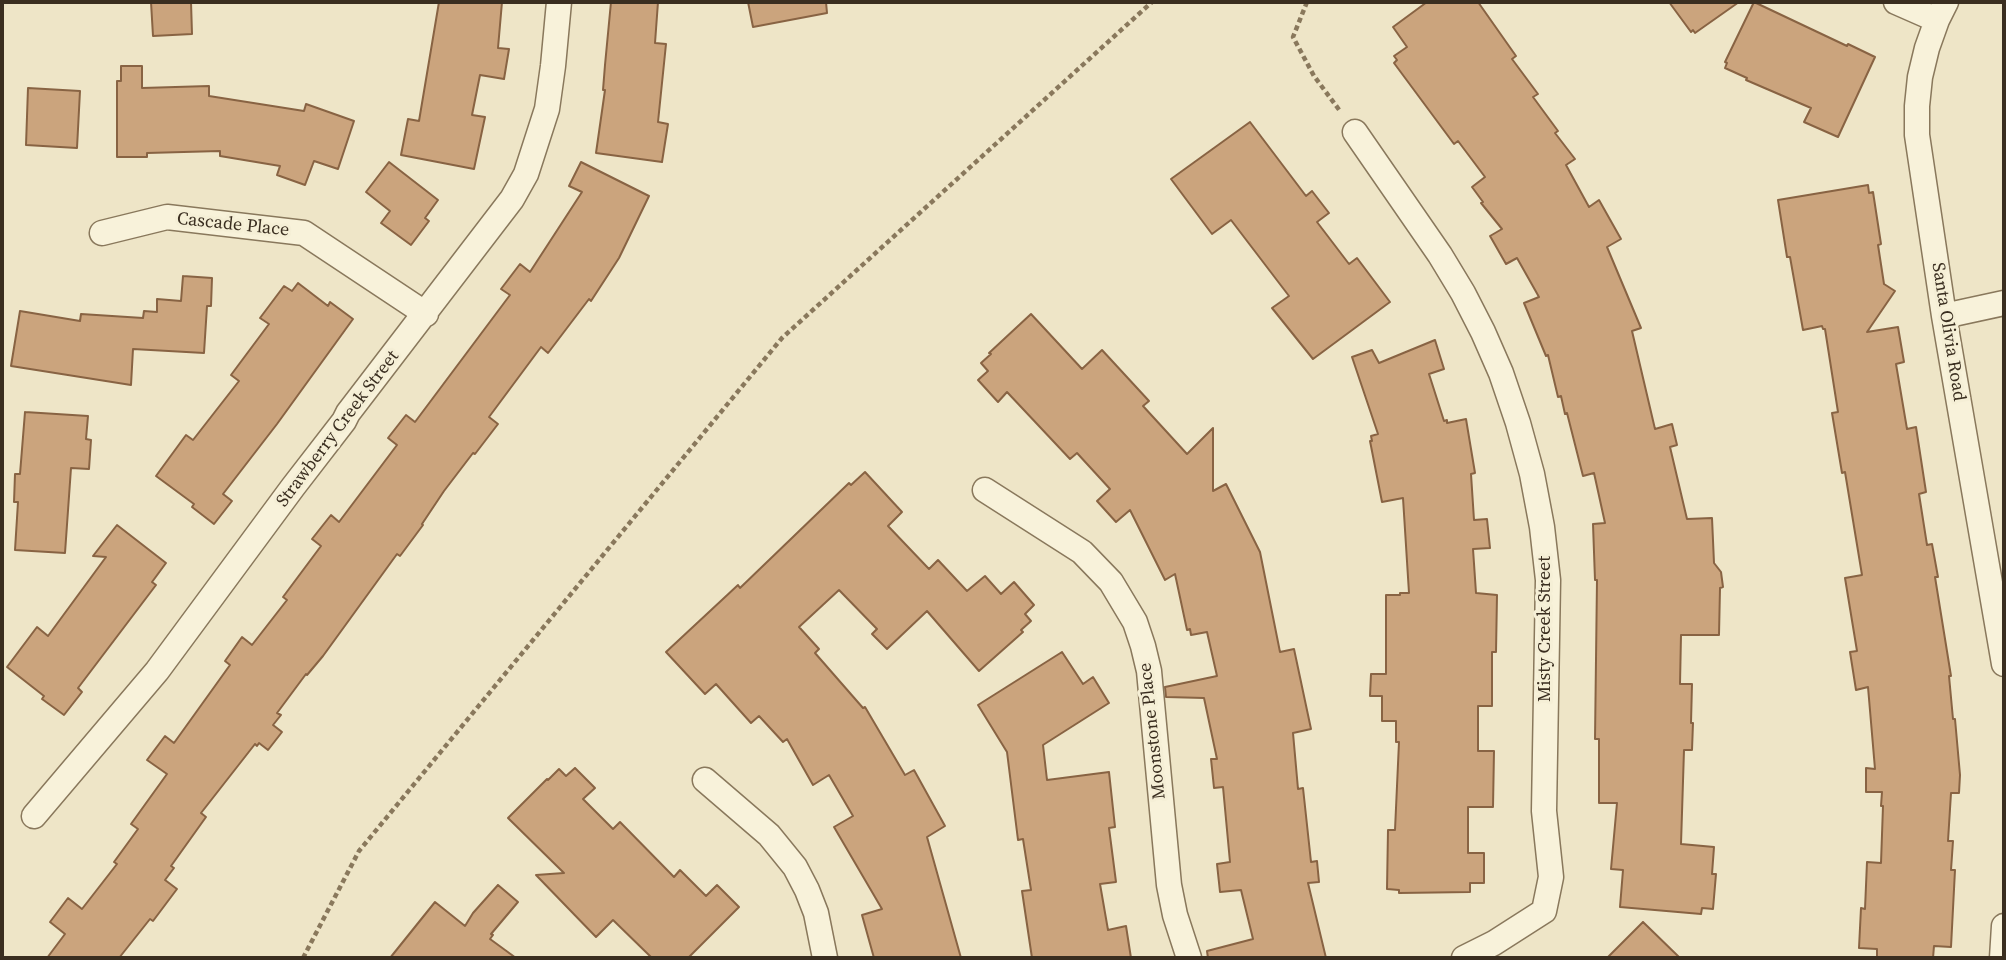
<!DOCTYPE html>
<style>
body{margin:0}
#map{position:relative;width:2006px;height:960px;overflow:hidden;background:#eee5c7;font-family:"Source Serif 4",serif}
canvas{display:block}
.frame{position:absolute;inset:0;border:4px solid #3a2e20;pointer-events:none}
</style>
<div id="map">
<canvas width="2006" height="960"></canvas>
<div class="frame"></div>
</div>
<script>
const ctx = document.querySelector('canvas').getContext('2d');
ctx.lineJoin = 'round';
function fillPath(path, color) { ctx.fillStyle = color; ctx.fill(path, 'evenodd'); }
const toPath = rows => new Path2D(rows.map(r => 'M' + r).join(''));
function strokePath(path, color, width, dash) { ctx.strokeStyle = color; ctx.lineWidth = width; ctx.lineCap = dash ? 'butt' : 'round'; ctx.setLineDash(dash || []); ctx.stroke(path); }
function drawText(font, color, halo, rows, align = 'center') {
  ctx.font = font + ' "Source Serif 4",serif'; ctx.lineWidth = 6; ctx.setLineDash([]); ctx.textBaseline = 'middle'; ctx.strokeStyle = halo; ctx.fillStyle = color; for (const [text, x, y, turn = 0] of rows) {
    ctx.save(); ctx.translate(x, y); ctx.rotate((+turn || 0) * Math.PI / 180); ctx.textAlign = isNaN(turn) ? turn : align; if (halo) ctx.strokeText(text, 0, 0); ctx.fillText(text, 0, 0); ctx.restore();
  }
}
const building = toPath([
 [151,2,191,2,192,34,153,36,151,2],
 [439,2,502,2,498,48,509,49,504,79,480,75,472,115,485,117,474,169,401,155,408,119,419,121,439,2],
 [611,2,658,2,655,43,666,44,658,122,668,124,662,162,596,153,605,90,603,90,605,65,611,2],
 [748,2,826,2,827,13,753,27,748,2],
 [1427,2,1478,2,1516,56,1512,59,1538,94,1533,97,1558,131,1555,133,1575,159,1566,165,1589,207,1599,200,1621,239,1607,247,1641,328,1632,331,1655,429,1672,424,1677,445,1670,447,1687,519,1712,518,1714,563,1721,572,1723,587,1720,588,1719,635,1681,635,1680,684,1692,684,1691,723,1693,723,1692,750,1684,750,1681,844,1714,847,1712,874,1716,874,1713,909,1702,908,1701,914,1620,907,1623,870,1611,869,1617,803,1599,803,1599,739,1595,739,1597,580,1595,580,1593,524,1605,523,1594,473,1583,476,1567,413,1565,414,1561,396,1558,397,1548,355,1546,356,1524,303,1539,297,1517,258,1506,264,1490,236,1502,229,1481,203,1483,202,1472,187,1485,177,1458,141,1454,144,1394,63,1397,60,1394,56,1407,47,1393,27,1427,2],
 [1669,2,1739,2,1695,33,1693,30,1691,32,1669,2],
 [1754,2,1847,46,1848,44,1875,57,1838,137,1804,122,1811,108,1746,80,1747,78,1725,68,1727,63,1725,62,1754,2],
 [121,66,142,66,142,88,209,86,209,96,304,111,306,104,354,121,338,169,314,161,305,185,277,175,280,166,220,156,220,151,147,153,147,157,117,157,117,81,121,81,121,66],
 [28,88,80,91,77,148,26,145,28,88],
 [1250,122,1306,196,1312,191,1329,213,1317,222,1349,264,1357,258,1390,302,1313,359,1272,308,1289,296,1231,220,1212,234,1171,179,1250,122],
 [389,162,438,200,425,218,429,221,411,245,381,223,390,211,366,192,389,162],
 [581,162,649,196,619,258,591,301,589,299,548,353,541,347,489,417,498,424,475,454,473,453,444,491,422,524,423,525,400,556,397,554,323,656,307,675,306,674,277,713,281,715,273,725,282,732,268,750,259,743,257,746,255,744,201,813,206,817,171,866,174,868,165,880,177,889,153,921,150,919,119,958,47,958,65,934,50,922,68,898,82,909,117,864,114,862,138,829,131,824,167,774,147,760,165,736,174,743,230,665,225,661,242,637,252,645,287,600,283,597,321,546,312,539,331,515,339,522,397,445,388,438,406,415,415,422,510,295,501,289,520,264,530,272,582,192,569,186,581,162],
 [1868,185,1869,193,1873,192,1881,244,1878,245,1884,284,1895,291,1867,332,1898,327,1904,362,1896,364,1907,429,1916,427,1926,492,1919,494,1927,545,1932,544,1938,577,1935,577,1951,676,1949,676,1953,719,1955,719,1960,775,1959,793,1951,793,1948,841,1953,841,1951,870,1955,870,1951,947,1934,946,1933,958,1877,958,1877,949,1859,948,1861,908,1865,909,1867,862,1881,863,1883,806,1881,806,1882,792,1866,792,1866,768,1875,769,1868,687,1856,690,1850,652,1857,651,1845,578,1862,575,1845,472,1842,473,1832,413,1838,412,1825,329,1823,329,1822,326,1803,330,1790,257,1787,257,1778,200,1868,185],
 [183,276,212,278,211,306,207,306,204,353,133,349,131,385,11,366,20,311,80,321,81,314,143,318,144,311,157,312,157,299,181,301,183,276],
 [298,283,328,306,330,302,353,319,277,424,223,494,232,501,214,524,192,507,194,504,156,476,186,435,193,440,239,381,231,375,269,324,260,318,284,286,292,291,298,283],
 [1031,314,1082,369,1102,350,1149,401,1143,406,1187,454,1213,428,1213,491,1226,484,1260,552,1280,652,1294,649,1311,729,1293,733,1298,789,1303,788,1311,862,1317,861,1319,882,1308,883,1326,958,1208,958,1207,951,1253,939,1241,890,1220,892,1217,864,1230,862,1223,787,1214,788,1211,759,1217,759,1204,698,1166,697,1165,687,1217,676,1207,632,1191,635,1190,629,1187,630,1175,574,1165,580,1130,510,1116,522,1097,501,1110,489,1077,453,1070,459,1007,392,998,402,978,380,988,371,981,363,991,354,989,353,1031,314],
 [1435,340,1444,369,1429,374,1444,421,1447,420,1447,423,1466,419,1475,473,1471,474,1474,520,1487,519,1490,548,1473,549,1476,593,1497,595,1496,652,1492,652,1492,706,1478,706,1478,751,1494,751,1493,807,1468,807,1468,853,1484,853,1484,883,1470,883,1470,892,1399,893,1399,890,1387,889,1388,830,1395,830,1399,742,1396,742,1396,721,1382,721,1382,696,1370,696,1371,674,1386,674,1386,595,1400,595,1400,593,1409,593,1403,498,1382,502,1370,441,1372,441,1371,436,1378,434,1352,357,1372,350,1379,363,1435,340],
 [25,412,88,416,86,439,91,440,89,469,71,468,65,553,15,550,18,502,14,502,15,474,20,474,25,412],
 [865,472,902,512,888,526,929,569,938,560,967,591,985,576,1001,594,1014,582,1034,605,1025,614,1031,621,1021,630,1023,632,979,671,927,611,887,649,872,634,877,629,839,590,799,627,819,649,815,653,863,708,865,707,905,775,914,770,945,826,927,837,961,958,874,958,862,915,882,909,834,827,853,816,829,775,813,785,787,739,783,742,759,716,751,723,716,684,705,694,666,652,738,585,740,588,849,483,851,485,865,472],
 [117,525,166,563,152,582,156,585,78,688,82,692,64,715,42,699,44,696,7,667,37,627,48,636,106,557,93,556,117,525],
 [1062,652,1083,684,1093,677,1109,703,1043,745,1047,780,1109,772,1115,827,1109,828,1116,882,1100,884,1108,930,1126,926,1131,958,1032,958,1022,891,1031,890,1023,839,1018,840,1007,752,978,705,1062,652],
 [575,768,595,788,583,799,613,829,620,822,674,877,680,870,706,896,717,885,739,907,688,958,652,958,613,920,596,937,536,875,564,873,508,818,547,779,548,780,559,769,566,776,575,768],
 [498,885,518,902,491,934,493,935,490,939,516,958,390,958,435,902,465,926,473,913,498,885],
 [1643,922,1680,958,1607,958,1643,922]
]);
fillPath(building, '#cba47d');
strokePath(building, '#886343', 2);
const street = toPath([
 [1896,2,1937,20],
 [1946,2,1937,20,1927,48,1920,77,1917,106,1917,135,1944,316,2004,664],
 [1355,132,1440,255,1463,293,1483,332,1501,373,1518,423,1532,474,1542,527,1548,580,1544,811,1551,877,1544,911,1494,943,1464,958],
 [102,233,167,217,304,233,426,314],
 [1944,316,2004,303],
 [985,490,1082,552,1111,582,1135,622,1143,646,1149,671,1169,885,1175,915,1189,958],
 [705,780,769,835,795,867,807,890,816,913,825,958],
 [34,816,157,671,293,487,344,421,348,413,512,199,526,174,547,109,553,66,559,2],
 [2002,958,2004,926]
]);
strokePath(street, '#89785c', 27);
strokePath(toPath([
 [1307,2,1293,37,1314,76,1340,111],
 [303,958,359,851,782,338,1152,2]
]), '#89785c', 4.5, [5, 3.5]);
strokePath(street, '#f8f2da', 24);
drawText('18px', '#3a2e20', '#f5efd6', [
 ["Cascade Place",233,225,6],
 ["Santa Olivia Road",1948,332,81],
 ["Strawberry Creek Street",338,429,-53],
 ["Misty Creek Street",1545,629,-90],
 ["Moonstone Place",1153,731,-96]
]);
</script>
